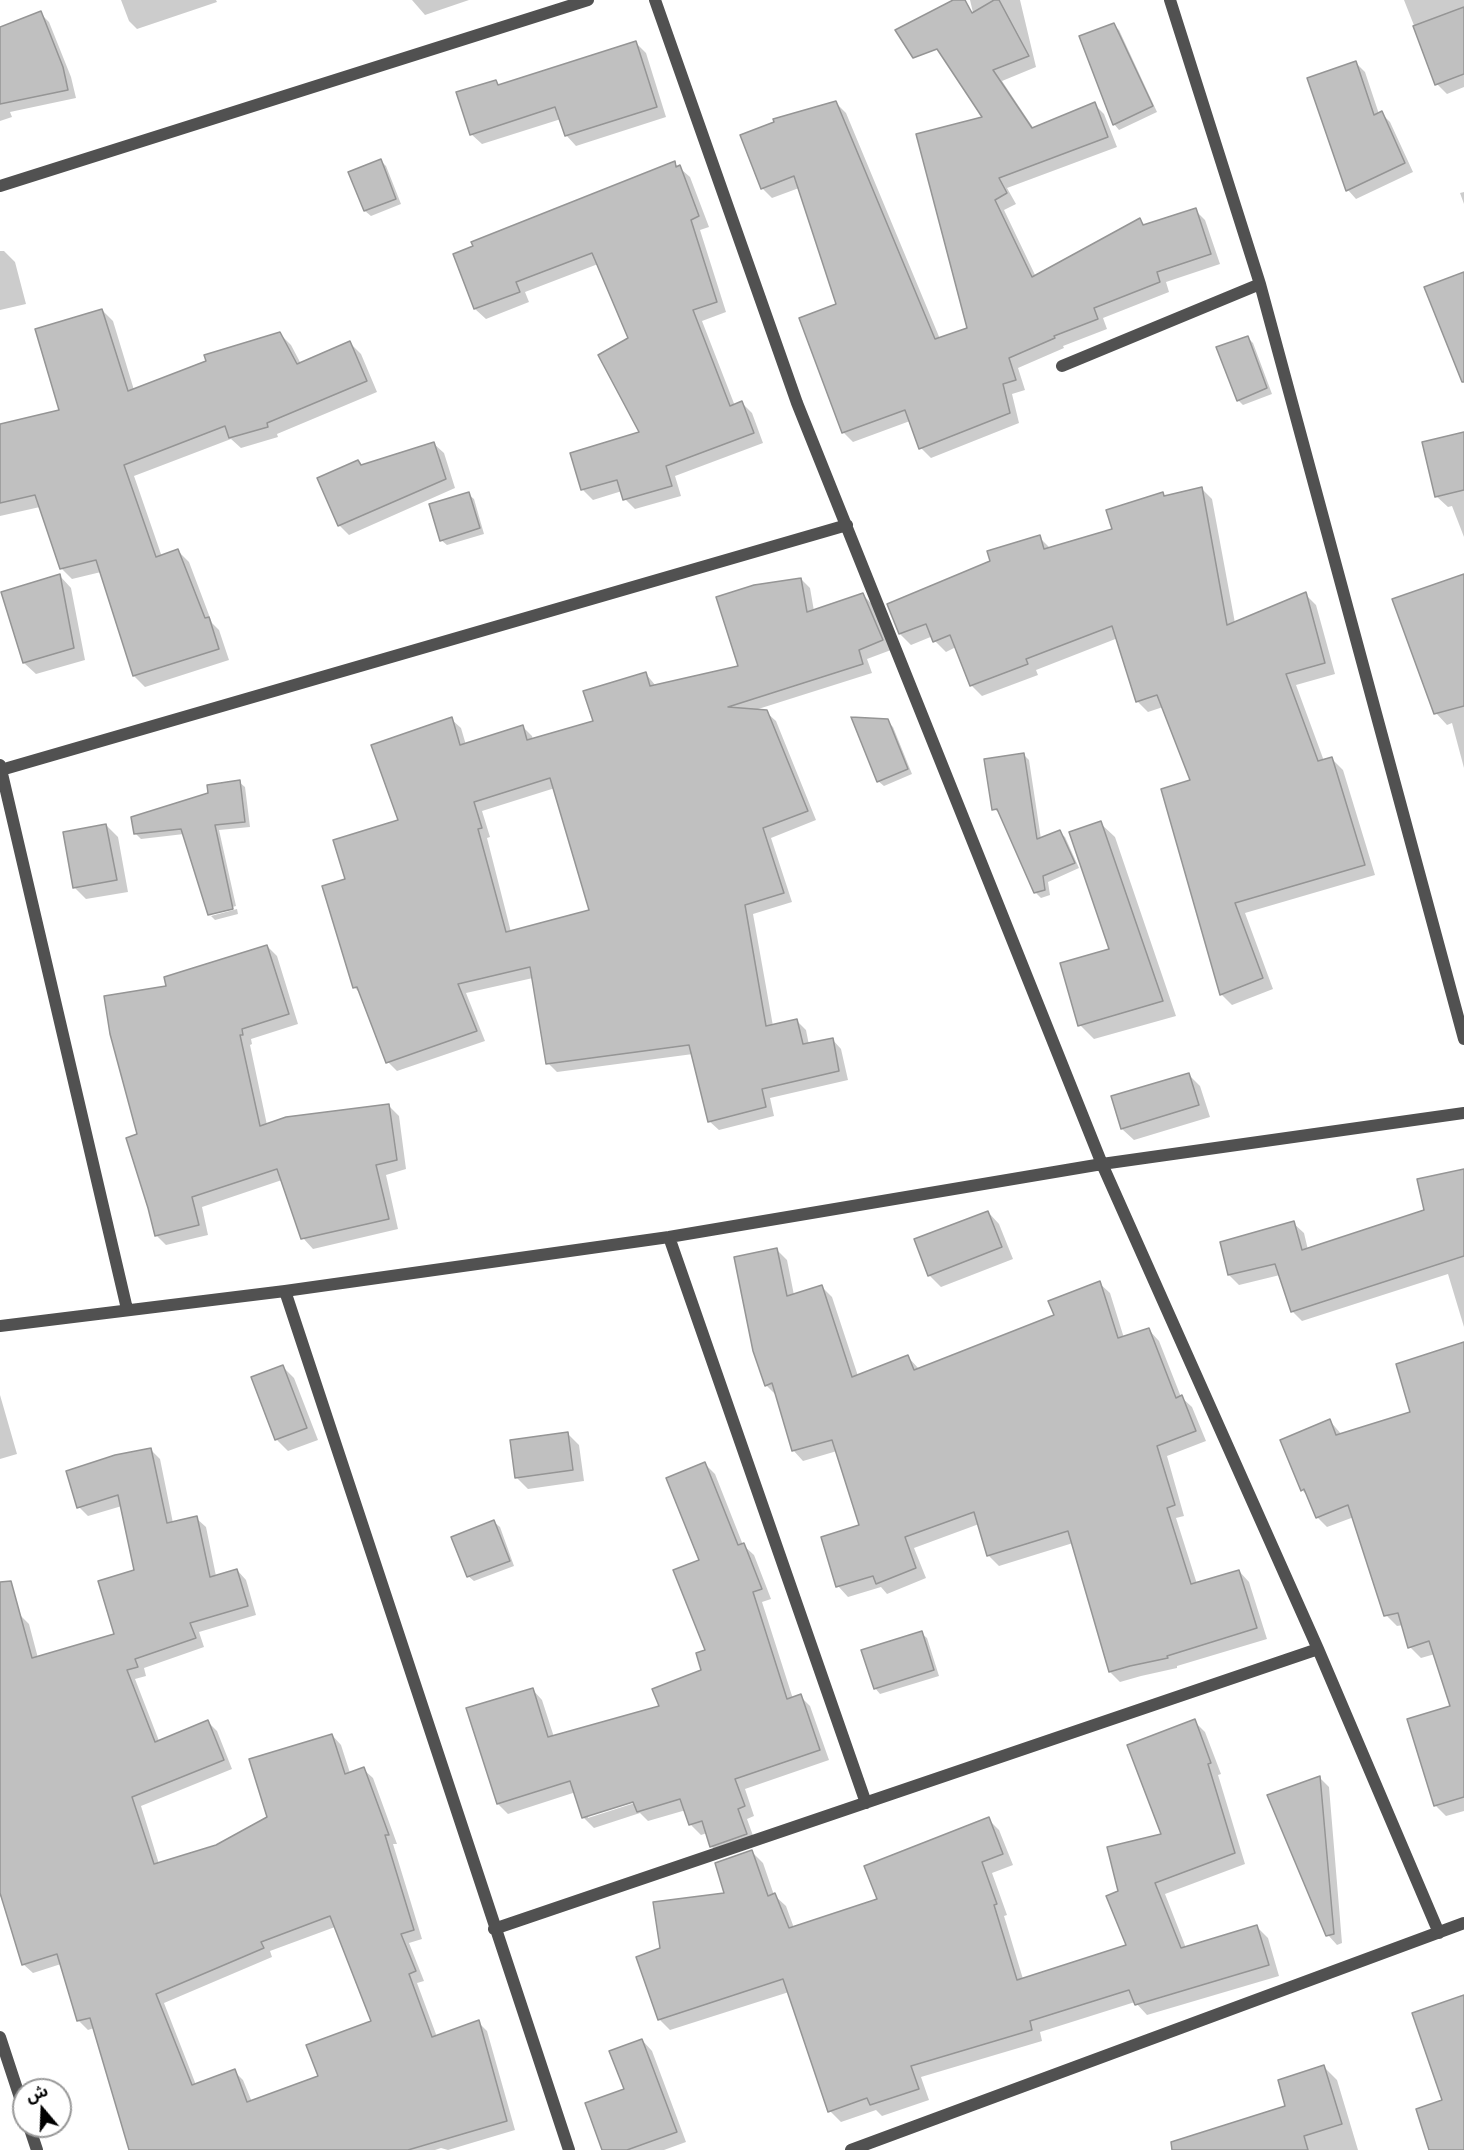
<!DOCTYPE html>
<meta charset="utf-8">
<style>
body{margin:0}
#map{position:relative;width:1464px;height:2150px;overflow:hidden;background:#fff;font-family:Commissioner,"Noto Sans Arabic",sans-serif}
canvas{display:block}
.north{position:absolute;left:12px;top:2078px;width:60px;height:60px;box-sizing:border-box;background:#fff;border:2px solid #999;border-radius:50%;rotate:341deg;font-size:16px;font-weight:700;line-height:24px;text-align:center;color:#000}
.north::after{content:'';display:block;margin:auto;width:21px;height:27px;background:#000;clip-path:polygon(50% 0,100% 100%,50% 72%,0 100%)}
</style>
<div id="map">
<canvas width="1464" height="2150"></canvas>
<div class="north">ش</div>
</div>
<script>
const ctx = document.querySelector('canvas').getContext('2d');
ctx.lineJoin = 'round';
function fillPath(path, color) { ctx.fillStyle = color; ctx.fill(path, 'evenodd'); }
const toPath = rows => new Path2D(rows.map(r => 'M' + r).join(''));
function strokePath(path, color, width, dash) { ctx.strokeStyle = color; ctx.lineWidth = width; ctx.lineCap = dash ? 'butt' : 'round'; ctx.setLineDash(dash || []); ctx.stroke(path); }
fillPath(toPath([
 [121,0,216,0,217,2,137,29,129,21],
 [412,0,469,0,425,15],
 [970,0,1020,0,1036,67,1002,81,1034,129,1094,104,1104,114,1117,147,1007,188,1016,204,1004,210,1036,277,1140,220,1146,226,1195,210,1205,220,1220,264,1166,282,1169,292,1103,318,1107,329,1063,346,1064,348,1018,368,1025,390,1012,394,1019,423,931,458,921,448,910,421,853,442,843,432,838,305,799,188,772,198,762,188,836,103,846,113,940,339,969,329,918,135,1007,154],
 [1404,0,1464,0,1464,87,1447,94,1437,84],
 [40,13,49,22,71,77,76,98,10,112,12,117,0,121,0,29],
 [1113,25,1119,30,1157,112,1119,130,1114,124],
 [636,43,646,53,666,117,576,146,566,135,561,119,482,144,471,134,496,81,500,86],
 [1356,63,1365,72,1379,114,1381,113,1390,122,1413,172,1356,199,1348,190,1309,79],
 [381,161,386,166,401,204,371,216,365,211,350,173],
 [674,163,690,177,709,227,700,230,726,312,702,321,735,406,742,403,752,413,763,443,675,476,681,496,635,509,625,499,622,491,593,500,583,490,572,454,641,433,630,339,598,264,525,292,529,302,486,319,475,309,455,254],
 [1464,192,1464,204,1460,193],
 [0,251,4,251,15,262,26,304,0,310],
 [102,310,113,321,134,390,280,334,291,345,301,364,350,343,361,354,377,392,277,434,278,437,241,448,231,439,134,476,162,557,178,551,189,562,212,623,219,630,229,660,145,687,134,676,101,572,72,579,61,568,40,507,0,516,0,426,61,411],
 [1247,337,1253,343,1272,394,1243,405,1238,400],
 [1464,434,1464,537,1452,506,1448,507,1436,496],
 [434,444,444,453,455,488,349,535,339,525,358,462,363,466],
 [1201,488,1212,499,1235,623,1305,594,1316,605,1335,674,1296,685,1324,761,1332,759,1343,770,1375,875,1245,913,1273,989,1232,1005,1221,994,1192,781,1163,707,1148,712,1137,701,1118,638,1036,670,1038,675,982,696,971,685,956,647,946,652,935,641,933,636,911,645,900,634,992,562,1039,537,1050,548,1114,530,1162,494,1165,497],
 [468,494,474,499,484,534,447,545,441,540],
 [60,576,71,588,85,660,36,674,24,663],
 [1464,576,1464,768,1452,723,1447,725,1436,713],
 [801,579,810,588,814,611,862,594,872,604,891,650,867,659,872,673,755,710,766,712,776,721,816,820,771,838,792,902,753,914,773,1026,797,1021,806,1030,809,1045,832,1039,841,1049,848,1080,770,1098,774,1116,719,1130,709,1121,693,1054,557,1072,548,1063,533,978,466,993,485,1041,397,1071,388,1062,362,995,354,987,347,880,400,821,451,719,461,728,466,745,523,727,532,736,533,740,595,722,646,674,656,686,740,667],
 [555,788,591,911,511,932,487,838,490,837,482,811],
 [887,721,893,727,912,774,884,786,878,781],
 [1024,755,1029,760,1041,839,1059,832,1065,837,1079,868,1048,882,1050,895,1041,898,1035,892,1001,814,994,809],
 [239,782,245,787,250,827,219,830,236,906,211,913,211,916,184,834,141,839,135,833,209,794],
 [1100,823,1115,837,1176,1016,1094,1039,1080,1025,1111,950],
 [106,825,118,837,128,892,86,899,75,888],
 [237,909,238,914,215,920,211,916],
 [267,946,277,956,298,1024,251,1039,252,1044,250,1045,267,1125,389,1106,399,1116,406,1169,386,1175,398,1229,313,1249,303,1238,282,1180,202,1207,208,1235,166,1245,156,1235,139,1135,168,987],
 [1188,1074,1200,1086,1210,1117,1134,1140,1122,1129],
 [1464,1170,1464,1327,1448,1274,1302,1321,1292,1311,1280,1275,1239,1285,1229,1275,1293,1223,1304,1233,1308,1250,1426,1211],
 [988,1212,999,1224,1013,1259,941,1287,929,1275],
 [777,1250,787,1260,794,1295,821,1286,832,1297,858,1376,908,1357,919,1369,1056,1316,1099,1283,1110,1293,1124,1338,1149,1330,1159,1341,1181,1397,1192,1407,1206,1441,1167,1456,1184,1516,1176,1518,1197,1584,1239,1571,1249,1582,1267,1639,1177,1666,1177,1668,1141,1676,1120,1682,1110,1672,1073,1543,999,1566,988,1555,979,1524,914,1548,926,1578,887,1594,881,1587,848,1597,838,1586,861,1526,837,1451,803,1461,793,1450,776,1395,766,1385],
 [283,1367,294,1378,318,1440,288,1451,277,1440,253,1378],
 [0,1395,17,1454,0,1459],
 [1330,1421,1342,1435,1464,1450,1464,1519,1354,1517,1327,1527,1317,1517,1309,1497,1302,1490],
 [567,1433,579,1445,584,1481,528,1489,517,1478],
 [150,1449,160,1459,173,1523,196,1518,206,1527,216,1576,237,1570,246,1580,256,1615,199,1632,204,1647,144,1668,146,1676,135,1679,159,1741,208,1722,217,1731,232,1769,141,1806,159,1864,217,1847,268,1817,332,1735,341,1745,350,1773,363,1769,373,1778,397,1844,393,1844,422,1939,409,1943,424,1981,417,1983,437,2037,478,2022,487,2031,515,2130,448,2150,441,2148,435,2150,131,2150,94,2028,88,2030,79,2021,61,1964,33,1973,23,1964,4,1901,0,1896,0,1621,20,1615,29,1624,38,1658,116,1635,135,1571,122,1506,88,1516,79,1507],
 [335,1927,373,2022,320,2077,252,2102,243,2080,234,2071,196,2085,164,2003,272,1957,270,1951],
 [705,1464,715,1474,743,1545,754,1555,771,1599,762,1602,793,1699,800,1696,810,1706,829,1760,745,1789,754,1816,747,1819,756,1844,721,1856,711,1846,707,1833,701,1835,691,1825,686,1810,648,1821,640,1813,594,1828,583,1817,576,1792,508,1814,498,1804,532,1689,542,1700,554,1737,661,1707,703,1671,707,1651,701,1561],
 [640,1798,641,1801,588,1818,588,1815],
 [494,1522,500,1527,514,1566,474,1581,468,1576],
 [1464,1563,1464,1811,1446,1816,1435,1805,1452,1707,1435,1654,1421,1658,1410,1647,1403,1625,1397,1626,1386,1615],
 [921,1633,927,1638,939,1676,880,1694,875,1688],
 [1194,1721,1205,1732,1221,1774,1218,1775,1245,1864,1165,1894,1186,1948,1257,1927,1268,1938,1279,1976,1147,2015,1135,2002,1040,2032,1042,2041,921,2077,929,2100,882,2116,876,2110,841,2122,830,2111,789,1992,670,2030,659,2019,662,1949,726,1894,752,1852,763,1863,774,1895,786,1906,794,1928,879,1900,988,1819,999,1830,1013,1865,992,1873,1007,1915,1004,1916,1023,1979,1128,1946,1120,1892,1163,1835],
 [1320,1778,1329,1787,1342,1943,1337,1945,1328,1935],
 [642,2040,652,2051,686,2142,664,2150,604,2150],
 [1324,2067,1337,2080,1358,2150,1234,2150,1287,2107]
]), '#0003');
const building = toPath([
 [953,0,965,0,972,13,994,0,999,0,1029,56,993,70,1032,128,1095,102,1108,137,999,178,1007,193,995,200,1032,277,1140,218,1143,225,1196,208,1211,254,1157,272,1160,282,1094,308,1098,319,1054,336,1055,338,1009,358,1016,380,1003,384,1010,413,919,449,905,410,842,433,799,318,836,304,794,176,761,189,740,135,774,122,773,119,836,101,935,339,967,328,916,134,982,117,937,49,913,58,895,30,953,0],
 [1464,7,1464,74,1435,85,1413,26,1464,7],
 [41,11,63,67,68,90,0,104,0,27,41,11],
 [1114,23,1153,106,1113,125,1079,36,1114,23],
 [636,41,657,107,565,136,555,107,470,135,456,92,496,80,498,85,636,41],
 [1356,61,1374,115,1382,111,1405,163,1346,191,1307,78,1356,61],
 [381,159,396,199,364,211,348,172,381,159],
 [675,161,676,167,680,165,699,216,691,220,717,302,693,310,730,406,742,401,754,433,666,466,672,486,623,500,617,480,581,490,570,453,639,432,598,355,628,338,592,253,516,282,520,292,474,309,453,254,473,246,471,242,675,161],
 [1464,272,1464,382,1462,382,1424,287,1464,272],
 [102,309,128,391,206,361,204,355,280,332,297,364,350,341,367,381,267,423,268,427,229,438,225,426,124,465,156,557,178,549,205,618,209,617,219,649,133,676,96,560,60,569,35,495,0,503,0,424,59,410,35,329,102,309],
 [1248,336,1267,388,1237,401,1216,347,1248,336],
 [1464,432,1464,490,1435,497,1422,442,1464,432],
 [434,442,446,479,338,526,317,478,358,460,361,465,434,442],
 [1202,487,1227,625,1306,592,1325,663,1286,674,1318,761,1332,757,1365,865,1235,903,1263,978,1220,995,1161,789,1190,780,1157,695,1136,702,1112,626,1026,659,1028,664,970,686,950,635,933,642,926,624,899,634,887,604,990,561,987,551,1040,535,1044,549,1112,529,1106,510,1163,492,1164,496,1202,487],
 [469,492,480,528,440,541,429,504,469,492],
 [60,574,74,648,23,663,1,592,60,574],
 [1464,574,1464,706,1434,714,1392,599,1464,574],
 [801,578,807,612,863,593,883,640,859,650,863,664,728,707,767,710,808,811,763,828,784,893,745,905,766,1026,797,1019,803,1044,833,1038,839,1071,762,1089,766,1107,708,1122,689,1045,546,1064,530,967,458,984,477,1031,386,1063,357,987,353,988,322,886,345,879,333,840,398,820,371,745,452,717,460,745,523,725,527,740,593,721,583,691,646,672,650,686,738,666,716,597,754,585,801,578],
 [550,778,589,910,506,932,478,829,482,828,474,802,550,778],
 [851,717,888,719,908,769,877,782,851,717],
 [1024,753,1037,839,1060,830,1075,863,1043,876,1045,890,1034,893,997,809,992,810,984,759,1024,753],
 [240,780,245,822,215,825,233,909,208,915,181,829,134,834,131,817,208,793,207,785,240,780],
 [1101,821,1163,1001,1078,1026,1060,963,1109,949,1069,832,1101,821],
 [106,824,117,880,73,888,63,832,106,824],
 [267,945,289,1014,242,1029,243,1035,240,1035,260,1126,286,1117,389,1104,397,1160,376,1165,389,1219,301,1239,277,1169,192,1197,199,1225,155,1236,148,1208,126,1138,137,1134,110,1034,104,996,166,986,164,977,267,945],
 [1189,1073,1199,1105,1121,1129,1111,1096,1189,1073],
 [1464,1169,1464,1256,1291,1312,1275,1264,1228,1275,1220,1242,1294,1221,1302,1250,1424,1210,1417,1179,1464,1169],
 [988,1211,1002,1247,928,1276,914,1239,988,1211],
 [777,1248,787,1296,822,1285,852,1377,908,1355,914,1370,1054,1315,1048,1301,1100,1281,1118,1338,1149,1328,1176,1398,1182,1395,1196,1431,1157,1446,1175,1505,1167,1508,1191,1584,1239,1570,1257,1628,1167,1656,1168,1658,1130,1666,1109,1672,1068,1531,987,1556,974,1512,905,1537,916,1568,876,1584,873,1576,836,1587,821,1537,859,1525,832,1440,792,1451,772,1383,765,1386,753,1351,734,1257,777,1248],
 [1464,1342,1464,1797,1434,1806,1407,1719,1450,1706,1429,1641,1408,1648,1398,1613,1384,1616,1348,1505,1316,1518,1304,1489,1301,1491,1280,1440,1330,1419,1336,1435,1410,1412,1396,1364,1464,1342],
 [283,1365,307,1428,275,1440,251,1377,283,1365],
 [568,1432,573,1470,515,1478,510,1440,568,1432],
 [151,1448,167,1523,197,1516,210,1577,237,1569,248,1606,190,1623,196,1638,135,1659,138,1667,127,1670,155,1742,208,1720,224,1760,132,1797,154,1864,216,1845,267,1817,249,1759,332,1734,345,1774,364,1767,389,1835,385,1835,414,1930,401,1934,416,1971,409,1974,432,2037,479,2020,507,2121,408,2150,129,2150,90,2018,77,2021,57,1954,22,1965,0,1893,0,1582,11,1581,32,1658,114,1634,98,1581,134,1570,118,1495,77,1508,66,1471,115,1455,151,1448],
 [330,1916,371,2021,306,2045,318,2076,247,2102,235,2069,192,2085,156,1994,264,1948,261,1942,330,1916],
 [705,1462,738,1545,744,1543,762,1589,753,1592,787,1699,801,1694,820,1750,735,1779,745,1806,738,1809,747,1834,710,1847,702,1821,689,1825,680,1799,637,1812,633,1802,582,1818,570,1781,497,1804,466,1708,533,1688,548,1737,659,1706,652,1689,701,1670,696,1653,705,1650,673,1570,699,1560,666,1478,705,1462],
 [494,1520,510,1561,467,1577,451,1537,494,1520],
 [922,1631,934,1670,874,1689,861,1650,922,1631],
 [1195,1719,1211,1763,1208,1764,1235,1853,1155,1883,1181,1948,1257,1925,1269,1965,1135,2005,1129,1990,1030,2021,1032,2030,911,2066,919,2089,870,2105,867,2098,828,2112,783,1979,658,2020,636,1957,660,1948,653,1902,724,1893,715,1863,752,1850,768,1896,775,1893,789,1928,877,1899,864,1866,989,1817,1003,1854,982,1862,997,1904,994,1905,1017,1980,1126,1945,1106,1896,1118,1891,1107,1847,1161,1834,1127,1745,1195,1719],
 [1320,1776,1334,1934,1326,1936,1267,1795,1320,1776],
 [1464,1995,1464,2150,1429,2150,1416,2109,1442,2100,1412,2013,1464,1995],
 [642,2039,677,2132,627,2150,602,2150,585,2103,624,2089,609,2051,642,2039],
 [1324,2065,1342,2124,1304,2136,1308,2150,1172,2150,1171,2142,1285,2106,1278,2080,1324,2065]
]);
fillPath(building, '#c0c0c0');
strokePath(building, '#959595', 1.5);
strokePath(toPath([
 [655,0,797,403,1102,1164,1318,1649,1439,1933],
 [1170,0,1260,284,1464,1039],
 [0,186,588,0],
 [1062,366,1260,284],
 [0,765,127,1309],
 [1,770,847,525],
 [669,1237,866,1803],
 [285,1291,569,2150],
 [0,1326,285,1291,669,1237,1102,1164,1464,1113],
 [494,1929,1318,1649],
 [0,2037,24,2110],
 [29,2126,37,2150],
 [851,2150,1464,1923]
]), '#515151', 12);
</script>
